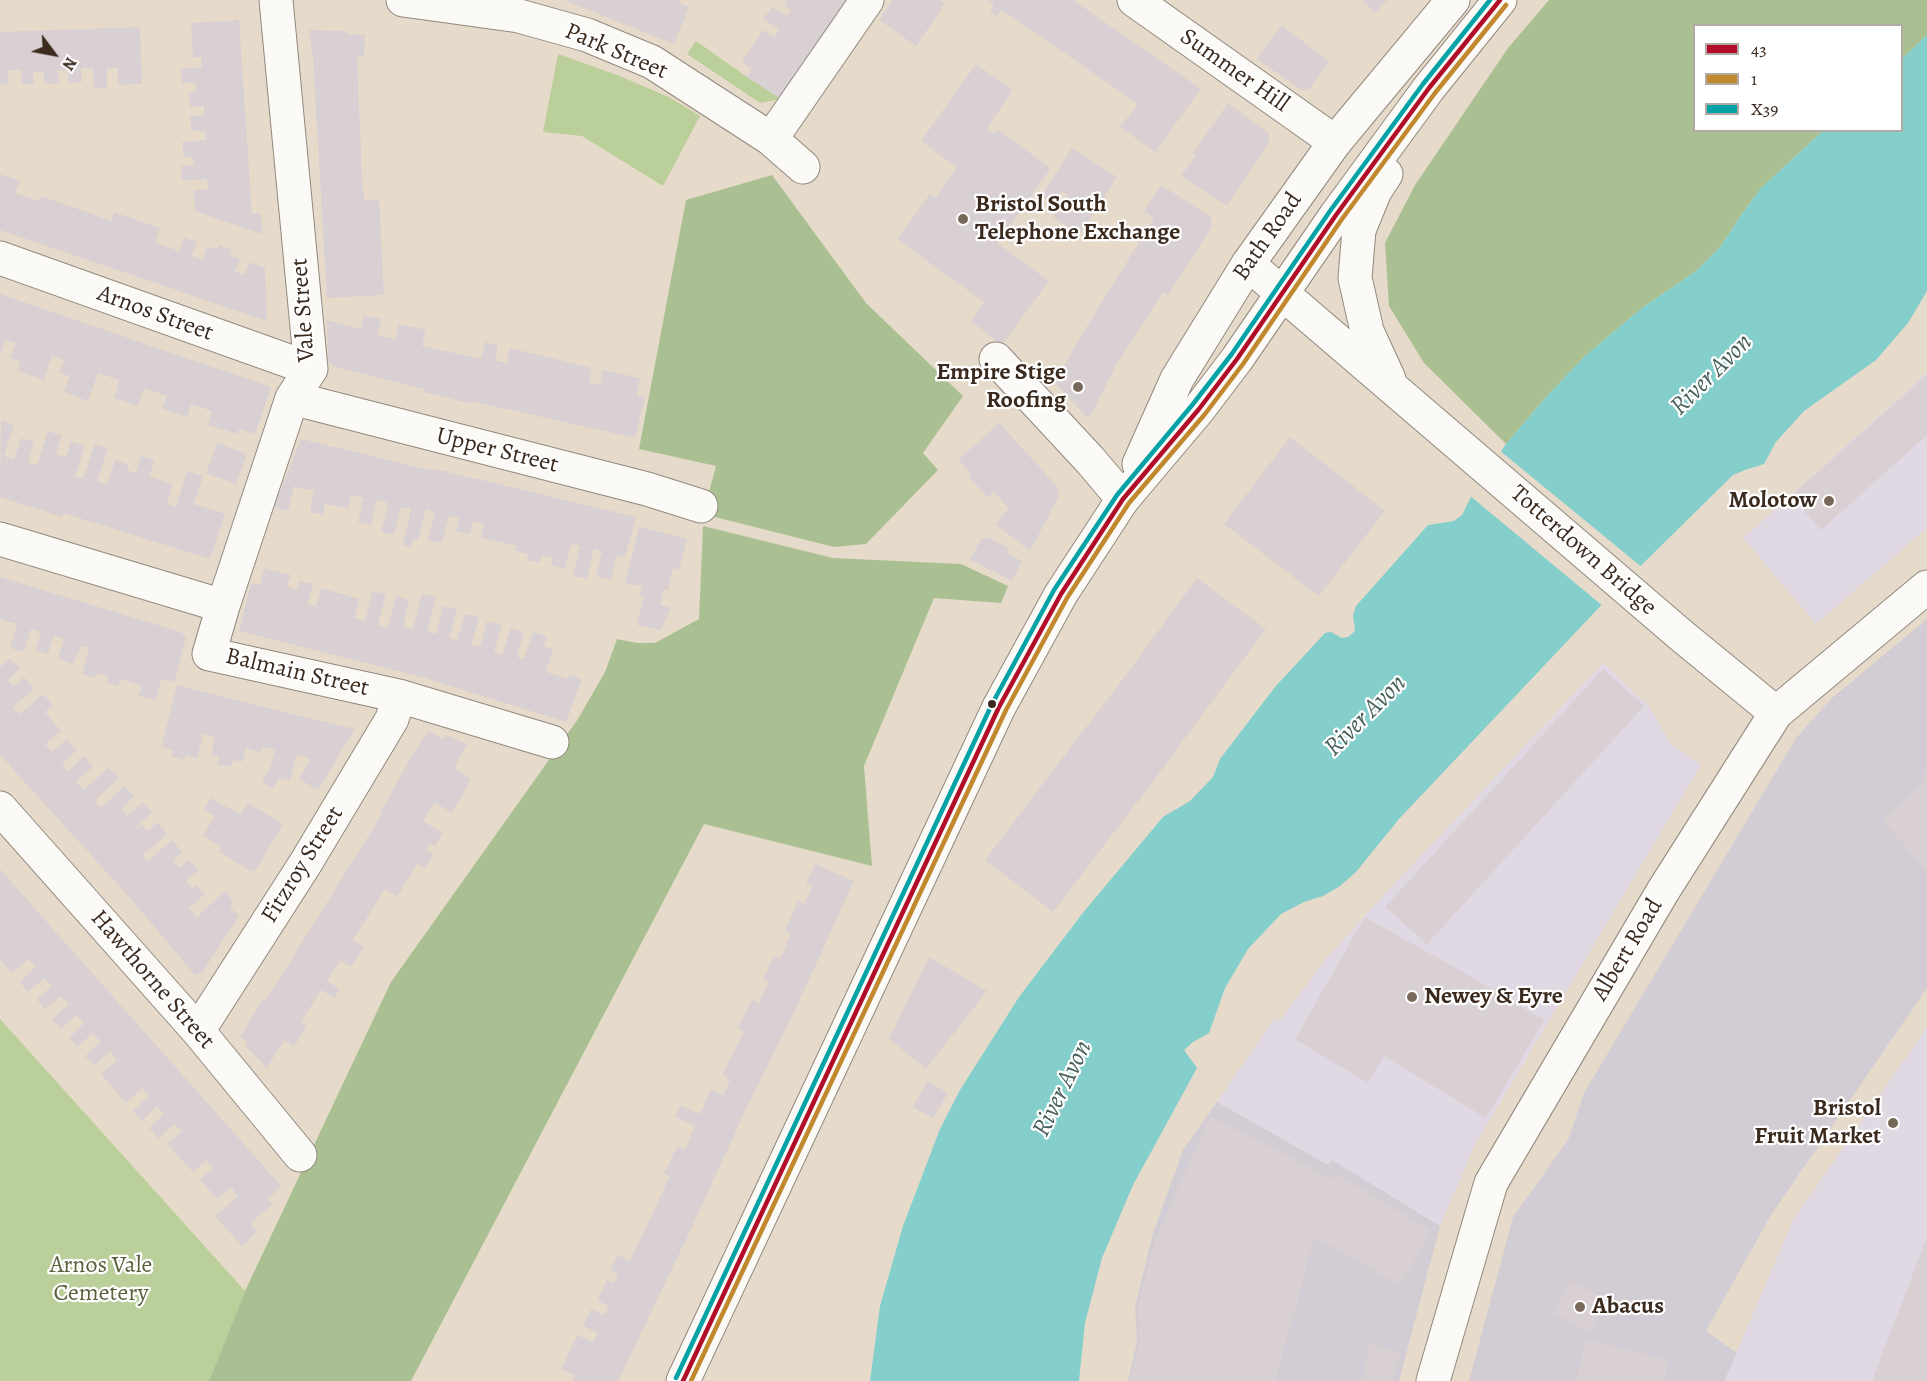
<!DOCTYPE html>
<style>
body{margin:0}
#map{position:relative;width:1927px;height:1381px;overflow:hidden;background:#e6dbca;font-family:Alegreya,serif}
canvas{display:block}
.legend{position:absolute;left:1693px;top:24px;width:210px;height:108px;box-sizing:border-box;background:#fff;border:2px solid #b1aaa5;margin:0;padding:8px 10px;list-style:none;font-size:18px;color:#3b2a1e}
.legend li{display:flex;align-items:center;gap:12px;height:30px}
.legend b{width:30px;border:2px solid #b1aaa5}
.north{position:absolute;left:24px;top:24px;width:60px;height:60px;-webkit-text-stroke:4px #fff;paint-order:stroke;rotate:122deg;font-size:16px;font-weight:700;line-height:24px;text-align:center;color:#3b2a1e}
.north::after{content:'';display:block;margin:auto;width:21px;height:27px;background:#3b2a1e;clip-path:polygon(50% 0,100% 100%,50% 72%,0 100%)}
</style>
<div id="map">
<canvas width="1927" height="1381"></canvas>
<ul class="legend">
<li><b style="height:8px;background:#b10d28"></b>43</li>
<li><b style="height:8px;background:#c1882d"></b>1</li>
<li><b style="height:8px;background:#03a2a6"></b>X39</li>
</ul>
<div class="north">N</div>
</div>
<script>
const ctx = document.querySelector('canvas').getContext('2d');
ctx.lineJoin = 'round';
function fillPath(path, color) { ctx.fillStyle = color; ctx.fill(path, 'evenodd'); }
const toPath = rows => new Path2D(rows.map(r => 'M' + r).join(''));
function strokePath(path, color, width, dash) { ctx.strokeStyle = color; ctx.lineWidth = width; ctx.lineCap = dash ? 'butt' : 'round'; ctx.setLineDash(dash || []); ctx.stroke(path); }
function drawText(font, color, halo, rows, align = 'center') {
  ctx.font = font + ' Alegreya,serif'; ctx.lineWidth = 4.5; ctx.setLineDash([]); ctx.textBaseline = 'middle'; ctx.strokeStyle = halo; ctx.fillStyle = color; for (const [text, x, y, turn = 0] of rows) {
    ctx.save(); ctx.translate(x, y); ctx.rotate((+turn || 0) * Math.PI / 180); ctx.textAlign = isNaN(turn) ? turn : align; if (halo) ctx.strokeText(text, 0, 0); ctx.fillText(text, 0, 0); ctx.restore();
  }
}
fillPath(toPath([
 [1927,373,1927,528,1816,624,1743,538],
 [1603,663,1648,705,1671,744,1701,765,1475,1145,1440,1226,1332,1161,1328,1165,1217,1102,1274,1018,1279,1021,1326,959,1366,914],
 [1927,1027,1927,1381,1724,1381,1793,1220]
]), '#e0d8e3');
fillPath(toPath([
 [1927,619,1927,988,1771,1215,1706,1331,1737,1353,1724,1381,1469,1381,1513,1217,1568,1140,1584,1093,1796,738,1831,699],
 [1217,1102,1328,1165,1332,1160,1440,1226,1399,1381,1128,1381,1137,1341,1135,1307,1153,1233,1183,1150]
]), '#d2cdd4');
fillPath(toPath([
 [696,41,747,77,781,99,760,103,687,54],
 [558,54,617,75,669,97,700,116,663,186,582,136,543,132],
 [0,1019,245,1291,209,1381,0,1381]
]), '#bbcf9a');
fillPath(toPath([
 [1549,0,1927,0,1927,35,1902,59,1902,26,1694,26,1694,130,1823,131,1761,188,1740,217,1721,246,1696,271,1642,308,1585,356,1547,396,1506,444,1424,363,1389,306,1385,243,1415,185,1508,48],
 [772,175,866,303,963,396,923,453,938,470,866,544,834,547,703,514,716,466,639,449,686,200],
 [703,526,833,558,961,564,1008,586,1001,603,934,598,864,766,872,866,704,824,411,1381,209,1381,245,1291,391,982,578,719,605,672,617,639,637,643,655,643,699,619]
]), '#abc092');
fillPath(toPath([
 [1927,35,1927,291,1908,323,1876,360,1804,411,1776,442,1764,464,1745,470,1733,475,1610,596,1399,819,1356,872,1340,886,1323,896,1304,902,1281,914,1248,949,1225,988,1209,1033,1193,1042,1184,1050,1197,1068,1133,1185,1102,1258,1085,1323,1079,1381,870,1381,880,1306,903,1226,940,1129,960,1090,1019,997,1082,914,1163,817,1190,801,1213,777,1220,759,1275,687,1325,633,1331,632,1342,638,1348,637,1355,631,1353,615,1356,606,1428,525,1454,521,1462,515,1476,487,1506,444,1547,396,1585,356,1642,308,1696,271,1721,246,1740,217,1761,188,1823,131,1902,130,1902,59]
]), '#84cecc');
fillPath(toPath([
 [1499,450,1643,568,1604,607,1469,495]
]), '#e6dbca');
fillPath(toPath([
 [564,0,680,0,679,3,689,7,674,44],
 [788,0,846,0,781,99,747,77,752,69,742,62,763,30,774,37,779,29,763,19,772,7,786,16,791,10,785,6],
 [893,0,940,0,945,4,916,46,879,20],
 [988,0,1073,0,1201,89,1155,152,1120,127,1138,104,1002,10,997,16,990,11,994,5],
 [1362,0,1387,0,1375,13],
 [239,20,252,214,261,213,262,234,195,211,194,190,208,189,207,179,182,180,181,166,194,165,193,157,184,157,182,142,206,140,205,131,191,131,190,116,204,116,204,106,190,107,189,93,197,92,196,83,182,83,181,69,202,67,201,57,193,58,191,23],
 [1282,25,1329,62,1309,89,1302,90,1256,59],
 [140,27,142,84,118,85,118,68,107,68,107,88,94,88,93,68,81,68,82,82,68,83,68,70,58,71,59,83,45,84,44,71,33,72,34,84,22,84,21,70,8,70,9,84,0,85,0,32],
 [309,30,347,31,347,34,365,35,364,56,357,57,362,176,364,201,379,199,384,295,327,298,313,58],
 [976,64,1013,90,987,128,995,134,998,130,1051,168,997,243,1049,281,1002,345,971,321,984,302,897,239,930,194,935,198,957,168,921,141],
 [1228,103,1269,133,1269,143,1227,206,1181,176,1196,155,1193,153],
 [1072,148,1117,177,1080,234,1053,217,1068,195,1062,191,1054,204,1041,196],
 [0,174,20,181,15,193,39,201,41,196,112,221,114,212,160,228,155,243,179,251,184,237,197,242,192,256,203,259,207,246,217,250,219,245,232,249,230,255,240,259,235,272,244,275,249,262,265,268,267,321,0,230],
 [1161,185,1211,217,1212,227,1168,295,1163,292,1115,367,1091,415,1086,416,1055,383,1076,344,1154,218,1144,211],
 [0,294,271,387,255,434,239,429,237,434,208,425,212,411,191,404,187,417,172,412,162,408,167,396,144,388,138,406,114,398,119,380,98,373,88,401,64,392,70,376,59,373,64,360,52,356,44,380,17,371,20,361,10,358,16,343,6,340,0,355],
 [364,315,381,319,377,335,395,339,399,324,426,330,422,346,481,359,485,342,498,345,495,360,507,363,510,348,556,359,592,368,589,382,600,385,603,370,640,378,637,395,645,397,635,438,471,401,472,404,424,392,424,389,336,367,328,362,327,320,361,329],
 [1927,375,1927,435,1821,530,1791,496],
 [1,420,14,425,4,456,14,460,21,438,34,442,28,462,37,465,48,431,62,436,56,454,66,457,71,441,85,446,75,476,83,479,95,444,108,448,97,482,107,485,115,460,128,464,127,470,136,473,141,456,155,460,149,476,173,484,167,504,176,507,187,471,203,476,194,504,225,514,210,559,63,513,62,517,0,497],
 [999,423,1057,486,1059,496,1030,551,995,524,1009,509,994,492,988,498,968,476,971,474,958,460],
 [1290,437,1385,511,1319,596,1224,524],
 [301,439,421,468,444,471,636,517,625,557,617,555,611,580,596,576,602,551,594,549,587,579,573,576,580,546,571,544,565,569,551,565,552,558,542,556,540,563,527,560,528,554,515,551,517,546,481,538,484,524,473,521,470,534,456,531,459,518,449,516,442,543,428,540,435,512,426,509,418,540,413,539,411,547,403,545,411,509,401,507,394,535,381,532,388,503,377,500,371,525,358,522,364,498,351,495,348,509,325,504,323,515,310,512,314,491,294,486,288,511,274,507],
 [217,443,247,454,236,484,206,473],
 [639,527,687,539,679,570,673,568,668,590,664,590,660,605,671,608,661,630,637,625,644,597,640,596,642,586,625,583],
 [987,537,1009,548,1006,553,1022,561,1012,581,970,560,981,539],
 [264,568,291,575,287,587,297,590,299,581,313,584,307,604,316,607,321,588,359,599,354,618,365,621,372,591,386,594,378,625,388,628,396,596,409,600,403,627,413,629,422,593,436,597,427,632,436,634,443,606,457,609,449,638,457,640,465,614,479,617,471,645,480,647,487,621,502,625,494,652,502,655,511,628,524,632,517,657,524,659,533,632,547,636,544,646,553,649,546,672,568,679,569,675,582,679,566,722,425,678,239,631,251,583,260,585],
 [0,577,181,632,186,638,174,682,161,679,156,700,138,696,142,686,120,679,118,686,106,683,108,676,97,673,96,678,82,674,89,648,81,646,73,664,58,659,64,639,54,635,48,654,35,650,41,632,31,629,24,652,10,648,17,624,0,619],
 [1197,578,1266,629,1145,792,1053,912,985,860,1125,676],
 [10,658,20,669,8,680,13,686,24,677,34,689,13,707,20,714,43,694,53,705,45,712,61,731,45,744,52,752,67,739,77,750,62,764,68,771,84,756,93,767,76,781,84,790,109,767,119,778,94,801,101,808,125,786,134,796,121,809,127,816,143,802,152,812,119,844,141,824,147,831,158,822,167,834,143,855,148,861,172,840,182,852,173,861,179,868,189,860,198,870,186,881,193,888,197,885,205,894,189,908,197,917,225,891,233,901,230,907,239,916,202,973,195,975,130,898,0,755,0,667],
 [1603,669,1644,706,1427,944,1385,907],
 [177,685,272,709,355,729,318,790,299,779,310,759,297,754,290,781,279,778,273,789,262,782,270,767,275,750,262,747,260,752,246,748,242,762,233,760,231,767,217,764,219,757,211,755,215,737,203,734,197,758,186,755,184,760,172,757,173,751,161,747],
 [428,731,444,739,446,735,467,744,454,768,471,779,452,813,434,802,423,821,443,833,435,846,430,844,426,850,433,854,425,868,417,864,397,897,385,889,353,940,364,947,351,967,340,961,327,981,340,989,334,998,321,990,301,1022,307,1026,294,1047,284,1040,267,1068,245,1046,248,1042,240,1037,263,999,266,1000,369,835,381,815,379,814,417,747],
 [1927,772,1927,872,1882,819,1927,781,1922,776],
 [211,798,241,815,248,803,283,824,254,873,218,851,221,847,203,836,215,816,204,809],
 [815,864,854,881,796,1008,747,1107,691,1229,618,1381,572,1381,575,1375,561,1369,577,1335,593,1342,595,1339,598,1333,583,1326,591,1309,604,1315,608,1306,597,1300,607,1280,614,1283,618,1274,610,1270,618,1255,630,1261,670,1176,664,1174,677,1146,685,1150,695,1126,675,1117,680,1105,700,1114,711,1090,723,1095,730,1080,722,1075,744,1032,738,1028,752,999,759,1003,769,982,763,979,774,956,780,959,791,934,785,931,798,901,805,904,812,887,806,884],
 [0,869,282,1187,267,1199,273,1204,250,1223,257,1232,242,1246,215,1216,238,1196,231,1187,217,1199,200,1179,213,1168,206,1160,193,1172,167,1144,182,1131,174,1124,158,1139,149,1128,164,1114,157,1106,142,1121,133,1111,149,1095,142,1088,126,1103,101,1074,117,1060,110,1051,94,1066,85,1056,101,1042,93,1033,77,1047,69,1038,84,1023,77,1015,61,1029,52,1019,69,1004,61,996,44,1010,37,999,52,986,44,978,28,992,20,982,35,967,28,959,12,973,0,960],
 [1365,917,1466,974,1544,1020,1486,1118,1384,1056,1368,1083,1295,1039],
 [929,957,987,991,926,1069,889,1039],
 [927,1081,948,1093,933,1118,913,1107],
 [1210,1116,1332,1179,1336,1173,1431,1231,1400,1285,1315,1237,1275,1381,1130,1381,1140,1340,1137,1307,1156,1238],
 [1927,1237,1927,1381,1872,1381],
 [1572,1280,1607,1301,1589,1333,1553,1312],
 [1587,1339,1669,1361,1663,1381,1576,1381],
 [1370,1344,1400,1352,1393,1381,1361,1381]
]), '#d8d0d2');
const minor = toPath([
 [403,0,519,16,587,35,652,62,771,139,803,167],
 [1134,0,1335,142],
 [771,139,867,0],
 [1359,230,1355,278,1367,331,1389,379],
 [0,258,311,369],
 [1248,264,1682,636,1776,713],
 [996,359,1090,460,1123,499],
 [292,398,647,489,701,506],
 [0,539,223,606,209,654,399,696,552,742],
 [223,606,292,398,311,369,276,0],
 [0,808,198,1031,300,1155],
 [198,1031,305,864,392,719,399,696],
 [1433,1381,1491,1183,1663,891,1776,713,1927,587]
]);
const highway = toPath([
 [1359,230,1375,191,1386,174],
 [1139,464,1177,379,1248,264,1335,142,1453,0],
 [683,1381,999,707,1061,594,1123,499,1199,409,1237,359,1336,215,1429,88,1500,0]
]);
strokePath(minor, '#91897e', 35);
strokePath(highway, '#91897e', 35);
strokePath(minor, '#fbfaf7', 33);
strokePath(highway, '#fbfaf7', 33);
strokePath(toPath([
 [683,1381,999,707,1061,594,1123,499,1199,409,1237,359,1336,215,1429,88,1500,0]
]), '#b10d28', 4.5);
strokePath(toPath([
 [691,1381,1006,710,1067,598,1129,503,1205,414,1243,364,1342,219,1435,93,1506,5]
]), '#c1882d', 4.5);
strokePath(toPath([
 [676,1378,992,704,1054,590,1117,495,1193,404,1231,355,1330,211,1423,84,1490,0]
]), '#03a2a6', 4.5);
for (const [x, y, r, color] of [
 [963,219,6,"#77685a"],
 [1078,387,6,"#77685a"],
 [1829,501,6,"#77685a"],
 [992,704,5,"#3b2a1e"],
 [1412,997,6,"#77685a"],
 [1893,1123,6,"#77685a"],
 [1580,1307,6,"#77685a"]
]) { const dot = new Path2D(); dot.arc(x, y, r, 0, 2 * Math.PI); ctx.fillStyle = color; ctx.fill(dot); strokePath(dot, '#fff', 2); }
drawText('24px', '#3b2a1e', '#fff', [
 ["Park Street",616,52,23],
 ["Summer Hill",1234,71,35],
 ["Bath Road",1268,237,-55],
 ["Vale Street",304,310,-94],
 ["Arnos Street",155,314,20],
 ["Upper Street",497,451,14],
 ["Totterdown Bridge",1583,551,41],
 ["Balmain Street",297,673,13],
 ["Fitzroy Street",303,865,-58],
 ["Albert Road",1628,950,-59],
 ["Hawthorne Street",152,980,49]
]);
drawText('bold 24px', '#3b2a1e', '#fff', [
 ["Bristol South",975,205],
 ["Telephone Exchange",975,233],
 ["Empire Stige",1066,373,"right"],
 ["Roofing",1066,401,"right"],
 ["Molotow",1817,501,"right"],
 ["Newey & Eyre",1424,997],
 ["Bristol",1881,1109,"right"],
 ["Fruit Market",1881,1137,"right"],
 ["Abacus",1592,1307]
], 'left');
drawText('24px', '#5c603c', '#fff', [
 ["Arnos Vale",101,1266],
 ["Cemetery",101,1294]
]);
drawText('italic 26px', '#46615b', '#fff', [
 ["River Avon",1712,375,-45],
 ["River Avon",1366,716,-45],
 ["River Avon",1063,1089,-64]
]);
</script>
